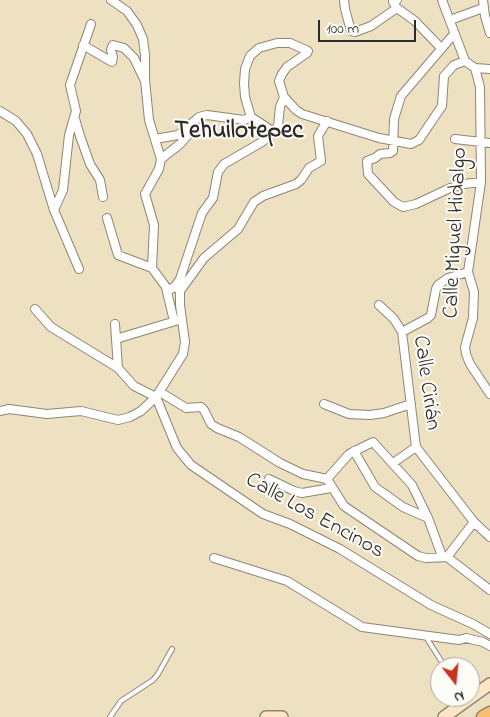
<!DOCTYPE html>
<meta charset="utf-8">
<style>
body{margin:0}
#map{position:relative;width:490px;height:717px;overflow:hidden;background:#eee1c2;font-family:"Indie Flower",sans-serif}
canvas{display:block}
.north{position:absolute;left:430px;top:657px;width:50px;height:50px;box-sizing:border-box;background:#fdfcf7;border:1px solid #a9a8a5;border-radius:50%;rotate:164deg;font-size:14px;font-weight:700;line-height:20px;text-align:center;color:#2b2b2b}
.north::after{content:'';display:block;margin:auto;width:18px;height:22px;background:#c8321e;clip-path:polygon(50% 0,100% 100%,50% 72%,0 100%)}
.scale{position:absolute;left:318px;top:20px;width:98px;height:22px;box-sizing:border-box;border:2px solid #2b2b2b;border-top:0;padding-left:6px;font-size:15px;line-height:18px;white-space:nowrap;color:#2b2b2b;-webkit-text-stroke:4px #fdfcf7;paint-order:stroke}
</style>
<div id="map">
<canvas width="490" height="717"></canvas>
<div class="north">N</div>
<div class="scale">100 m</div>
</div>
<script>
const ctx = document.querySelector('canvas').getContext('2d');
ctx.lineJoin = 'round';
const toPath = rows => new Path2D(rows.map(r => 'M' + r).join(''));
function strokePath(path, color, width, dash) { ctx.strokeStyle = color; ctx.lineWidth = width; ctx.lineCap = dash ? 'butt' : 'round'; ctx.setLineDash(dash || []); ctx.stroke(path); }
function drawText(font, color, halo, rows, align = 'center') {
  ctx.font = font + ' "Indie Flower",sans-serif'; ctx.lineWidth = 4; ctx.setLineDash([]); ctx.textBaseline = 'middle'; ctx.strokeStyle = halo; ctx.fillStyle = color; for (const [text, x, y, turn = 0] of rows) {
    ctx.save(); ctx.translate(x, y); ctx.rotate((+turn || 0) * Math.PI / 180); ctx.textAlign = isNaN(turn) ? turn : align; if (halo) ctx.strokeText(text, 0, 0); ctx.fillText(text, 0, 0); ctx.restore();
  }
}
const lane = toPath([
 [426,637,445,667],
 [110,717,121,701,153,680,158,674,172,649]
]);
const street = toPath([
 [111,0,127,11,137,25,143,39,145,55,145,80,149,120,161,159,159,169,145,194,154,225,152,268],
 [344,0,345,9,351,31,355,32,371,26,397,8,393,2,397,0],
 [442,0,465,61,475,68,490,69],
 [483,0,485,16,490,33],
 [397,8,415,21,441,48],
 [450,20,483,8],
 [454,34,401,96,394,119,393,151,390,153,380,154,375,158,367,161,368,174,394,202,403,207,416,204,450,188,464,184,481,182],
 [83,45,112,62,113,57,111,50,112,47,113,45,124,48,134,58,144,79],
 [475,68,480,87,481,182,468,272,474,292,473,318,465,347,466,354,470,364,490,394],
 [284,97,296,110,302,114,379,138,411,144,419,140,442,106,444,76,454,65,465,61],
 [0,111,16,121,27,134,37,154,54,210,79,269],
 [75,119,80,136,90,164,100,180,103,197],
 [155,139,178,135,199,117,207,115,244,120,251,117,274,132],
 [455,139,490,143],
 [161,159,180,144,188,135,192,126],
 [54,210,63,190,69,135,76,111,70,85,91,24],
 [175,286,180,279,202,213,213,198,218,172,224,164,262,142,274,132,278,126,280,107,284,97,279,81,282,74,287,67,307,53,308,51,290,43,277,43,259,48,250,56,245,69,244,83,245,97,251,117],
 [180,291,204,258,238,229,254,202,263,196,296,184,301,180,309,168,321,161,318,136,327,121],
 [167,292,174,321],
 [379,305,394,319,402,332,416,447,474,522,490,537],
 [35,309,51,327,118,368,134,386,156,397],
 [115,324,118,368],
 [402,332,428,318,431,315,436,289,438,285,448,278,468,272],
 [116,339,182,319],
 [160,392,186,408,201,407,204,410,211,424,217,428,239,437,280,463,303,474,327,479,344,506,418,556,426,558,447,557,474,522],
 [156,397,177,448,191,465,263,514,290,524,340,549,431,605,473,624,490,634],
 [324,404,349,414,370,415,384,413,411,404],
 [0,411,9,409,47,414,81,411,118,420,130,417,141,411,156,397,183,354,185,342,180,305,180,291,175,286,167,292,166,287,152,268,118,255,107,218],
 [354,451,375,487,403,507,428,518],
 [393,463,416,447],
 [269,479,294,491,302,493,331,488],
 [327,479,349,454,373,442,412,485,428,518,442,556],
 [447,557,490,590],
 [214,558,287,581,362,627,459,640,466,638,483,642,490,646]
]);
const secondary = toPath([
 [266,717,282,717],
 [444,717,490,684]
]);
const primary = toPath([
 [483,717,490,713]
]);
strokePath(lane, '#8c8676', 6);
strokePath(street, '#8c8676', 10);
strokePath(secondary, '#8c8676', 14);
strokePath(primary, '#8c8676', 15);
strokePath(lane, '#fff', 4);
strokePath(street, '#fff', 8);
strokePath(secondary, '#fde5c5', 11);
strokePath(primary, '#fbbd6e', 12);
drawText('22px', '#2b2b2b', '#fdfcf7', [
 ["Calle Miguel Hidalgo",457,233,-87],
 ["Calle Cirián",425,383,82],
 ["Calle Los Encinos",314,517,29]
]);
drawText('bold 25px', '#2b2b2b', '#fdfcf7', [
 ["Tehuilotepec",239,133]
]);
</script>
